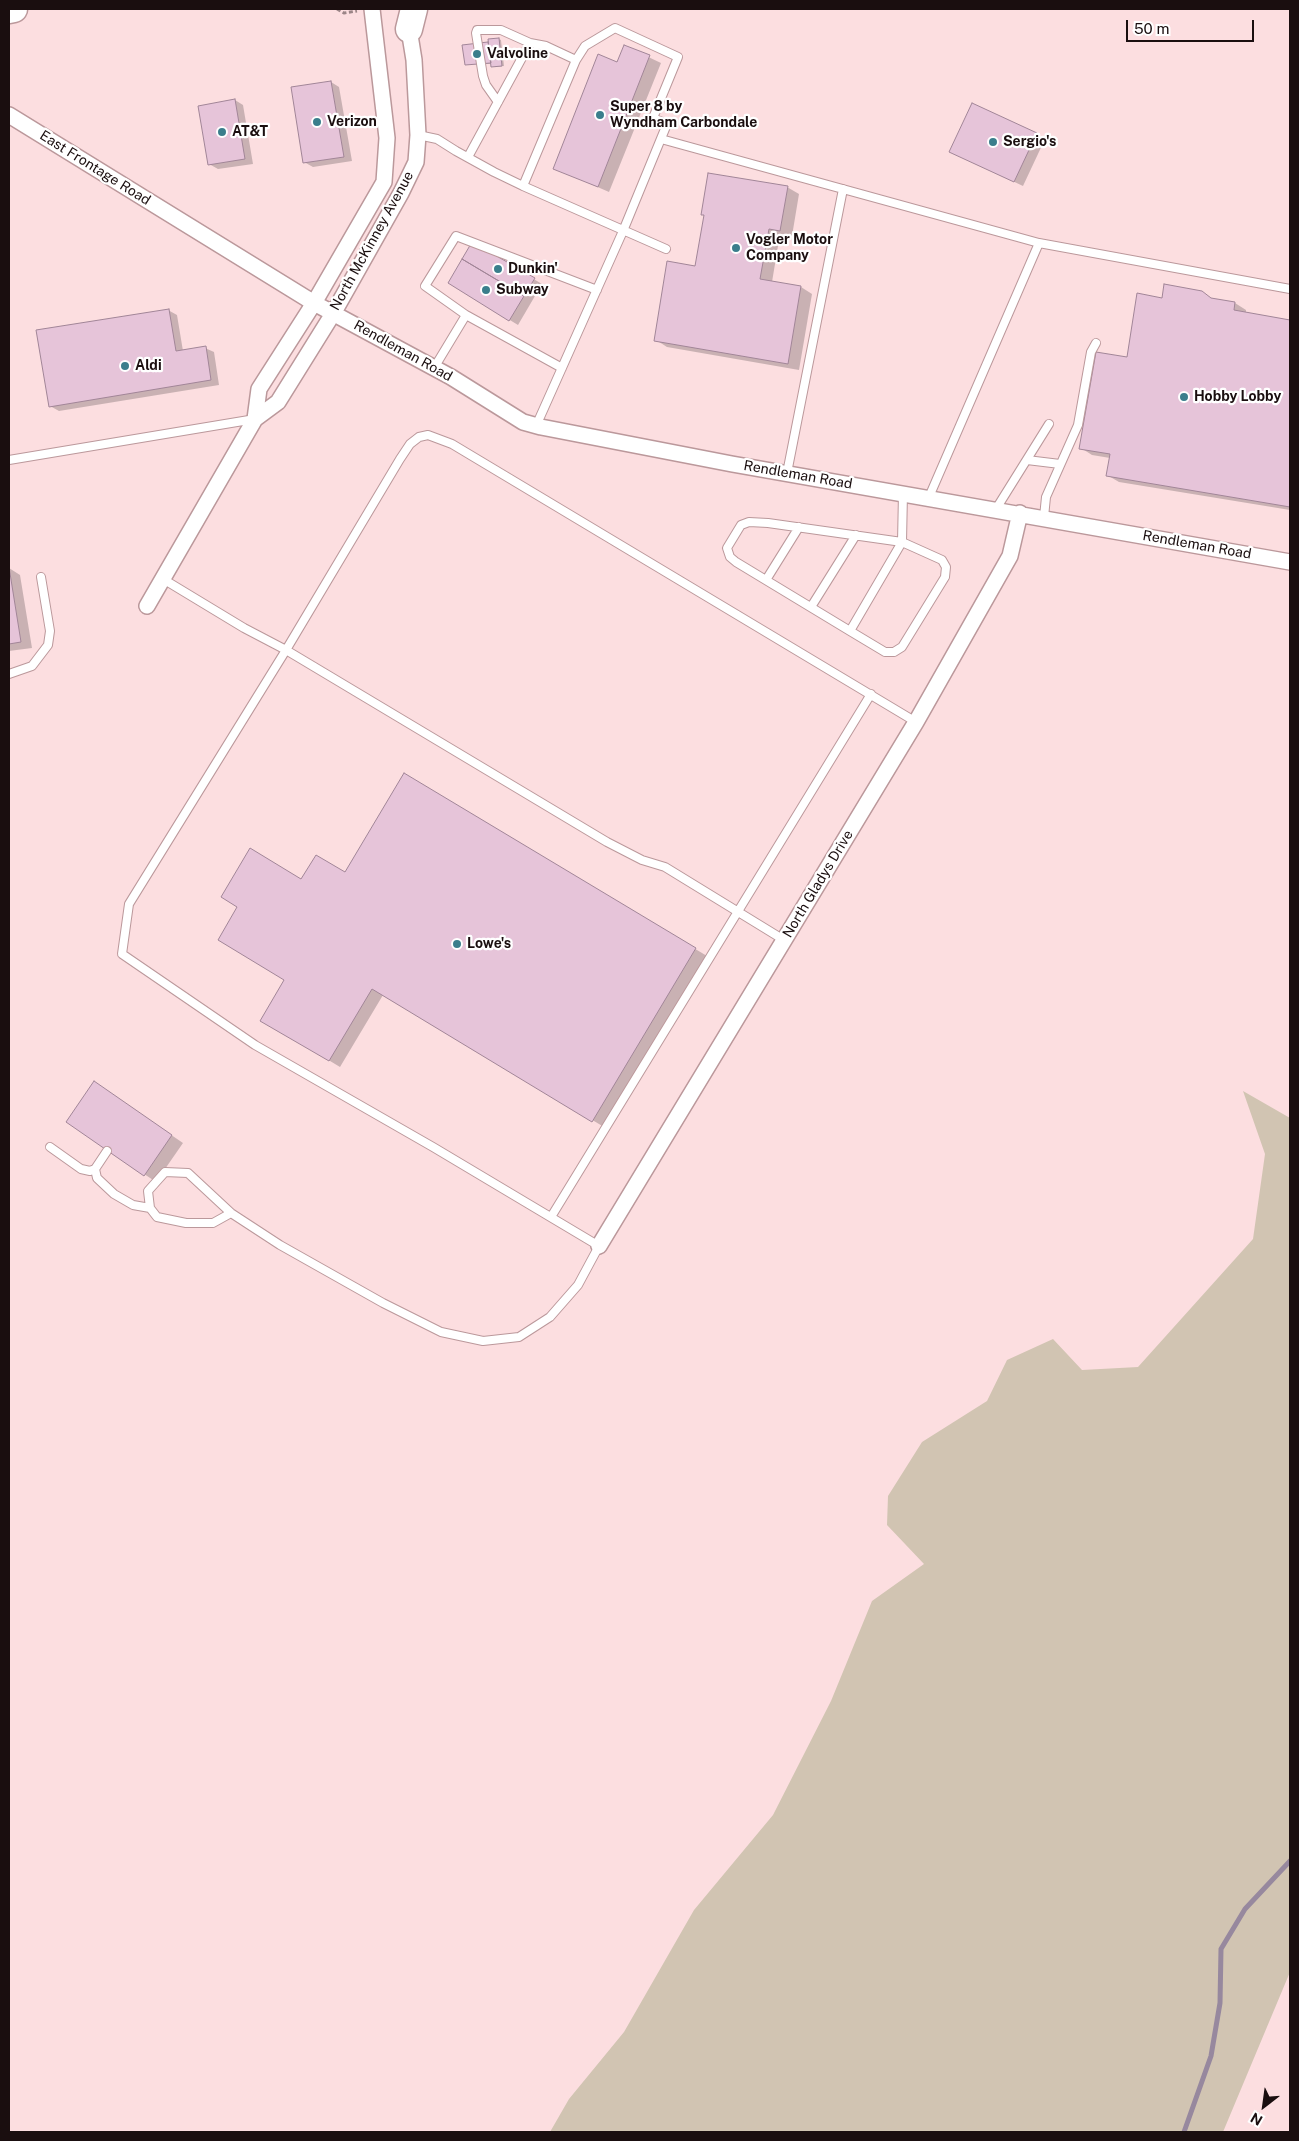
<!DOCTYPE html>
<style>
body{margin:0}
#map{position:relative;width:1299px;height:2141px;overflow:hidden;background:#fcdee0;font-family:"Public Sans",sans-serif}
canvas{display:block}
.frame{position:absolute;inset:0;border:10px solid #1a0e0f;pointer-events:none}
.north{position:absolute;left:1239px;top:2081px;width:50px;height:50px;-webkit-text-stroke:4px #fff;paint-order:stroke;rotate:210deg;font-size:14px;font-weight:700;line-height:20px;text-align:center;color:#1a0e0f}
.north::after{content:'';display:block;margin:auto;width:18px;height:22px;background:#1a0e0f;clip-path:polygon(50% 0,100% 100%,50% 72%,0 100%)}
.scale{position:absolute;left:1126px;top:20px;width:128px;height:22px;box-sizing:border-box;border:2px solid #1a0e0f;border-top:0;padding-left:6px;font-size:15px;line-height:18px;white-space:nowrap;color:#1a0e0f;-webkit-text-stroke:4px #fff;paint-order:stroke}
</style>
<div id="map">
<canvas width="1299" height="2141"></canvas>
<div class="frame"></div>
<div class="north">N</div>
<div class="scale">50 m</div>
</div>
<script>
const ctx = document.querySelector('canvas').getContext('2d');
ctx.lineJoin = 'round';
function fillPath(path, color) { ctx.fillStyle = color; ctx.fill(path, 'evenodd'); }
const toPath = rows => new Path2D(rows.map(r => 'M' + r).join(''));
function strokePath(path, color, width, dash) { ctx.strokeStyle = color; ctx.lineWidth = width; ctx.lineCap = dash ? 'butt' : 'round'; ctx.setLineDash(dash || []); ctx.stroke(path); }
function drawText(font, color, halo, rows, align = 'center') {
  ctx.font = font + ' "Public Sans",sans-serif'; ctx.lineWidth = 4.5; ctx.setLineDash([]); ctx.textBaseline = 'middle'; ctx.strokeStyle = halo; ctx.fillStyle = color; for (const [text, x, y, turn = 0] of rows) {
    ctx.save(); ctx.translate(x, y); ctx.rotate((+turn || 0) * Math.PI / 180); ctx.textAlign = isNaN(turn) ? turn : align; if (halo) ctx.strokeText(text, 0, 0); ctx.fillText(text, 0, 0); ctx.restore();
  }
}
fillPath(toPath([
 [1243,1091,1290,1118,1290,1972,1223,2132,550,2132,569,2099,624,2032,694,1910,773,1815,831,1701,872,1601,924,1564,887,1525,888,1496,922,1442,987,1401,1007,1360,1053,1339,1082,1370,1138,1367,1253,1239,1265,1154]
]), '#d1c4b2');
fillPath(toPath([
 [499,39,501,40,504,66,495,67,492,64,466,64,464,46,489,43],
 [625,46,661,63,609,192,554,168,618,63],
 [331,82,339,87,352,161,313,167,304,162],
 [235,100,243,105,253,164,218,169,209,164],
 [973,104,1045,139,1023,186,959,156],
 [787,187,799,194,792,236,780,234,772,282,801,287,812,294,799,370,667,347,656,340,696,268,705,216,702,214],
 [473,243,542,284,518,325,449,283],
 [1201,292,1215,300,1235,303,1246,310,1246,313,1290,320,1290,510,1119,482,1107,475,1110,458,1092,455,1081,448,1128,359,1163,299],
 [168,310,177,315,183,351,205,348,214,352,219,385,59,411,50,406],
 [9,568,20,575,32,648,9,651],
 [404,775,707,956,604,1127,383,995,340,1067,262,1020,286,980,302,881,345,873],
 [105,1090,183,1143,156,1182,67,1122]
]), '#0003');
strokePath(toPath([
 [1184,2132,1211,2056,1220,2003,1221,1949,1245,1909,1290,1861]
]), '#97889e', 5);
const building = toPath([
 [499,38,502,66,491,67,488,39,499,38],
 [488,42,491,63,465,65,462,45,488,42],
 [624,45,650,55,598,187,553,169,598,54,617,62,624,45],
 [331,81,344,157,303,163,291,87,331,81],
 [235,99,245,159,208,165,198,106,235,99],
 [972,103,1037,133,1014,182,949,152,972,103],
 [708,173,788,186,780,231,769,229,760,279,801,286,788,364,654,341,667,261,695,266,704,215,701,215,708,173],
 [472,242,535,278,524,296,462,259,472,242],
 [462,259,524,296,509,321,448,283,462,259],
 [1164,284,1202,291,1211,298,1235,302,1234,310,1290,320,1290,507,1106,476,1110,454,1079,449,1096,352,1127,357,1137,293,1162,298,1164,284],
 [169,309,176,351,206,346,211,380,49,407,36,330,169,309],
 [9,567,21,642,9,644,9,567],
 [404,773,696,948,592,1122,372,989,329,1061,260,1021,284,980,218,940,237,907,221,897,250,848,301,879,316,855,345,872,404,773],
 [94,1081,172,1135,144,1176,66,1122,94,1081]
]);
fillPath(building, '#e6c4d9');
strokePath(building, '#a18597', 1);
const service = toPath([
 [498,102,486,85,483,76,476,33,477,30,501,30,530,43],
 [418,135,437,139,456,151,494,172,523,186,576,60,546,46,530,43,468,157],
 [661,139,1039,243],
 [523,186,666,249],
 [466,315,562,368],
 [434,368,466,315,425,286,456,236,597,290],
 [536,426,623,231,667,124,653,118,678,57,615,28,585,46,576,60],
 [9,460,255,419],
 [1027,460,1060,464],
 [787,473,843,189],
 [929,497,1039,243,1290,289],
 [996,509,1049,424],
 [1044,517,1046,497,1078,425,1091,352,1096,343],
 [163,579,244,628,286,650,607,842,642,860,665,867,784,940],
 [766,580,799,527],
 [811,607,856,535],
 [850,631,902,542,768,523,749,522,741,525,727,548,730,557,736,562,850,631,885,652,894,652,902,647,945,577,946,567,942,560,902,542,903,493],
 [9,674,32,666,48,645,50,631,41,577],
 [50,1147,81,1169,90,1171,95,1169],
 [107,1151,95,1169,97,1178,114,1194,133,1205,150,1208],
 [231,1213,213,1223,186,1223,157,1217,150,1208,148,1191,165,1172,188,1173,231,1213,280,1245,383,1303,441,1332,483,1341,519,1337,550,1317,578,1285,599,1246,433,1147,255,1045,122,954,129,904,286,650,400,459,410,444,419,437,428,435,452,444,916,722],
 [551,1217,871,694]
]);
const minor = toPath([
 [9,115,314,303,451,377,523,422,541,427,732,464,1290,562],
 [255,419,259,389,314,303,384,182,387,138,372,9],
 [147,606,255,419,278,402,334,312,401,193,416,162,418,135,414,60,408,23],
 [599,1246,916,722,1010,556,1020,513]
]);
const trunk = toPath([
 [9,10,14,9],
 [409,29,414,9]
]);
strokePath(service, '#bb989b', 10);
strokePath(minor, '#bb989b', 18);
strokePath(trunk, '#bb989b', 29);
strokePath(toPath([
 [337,9,344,13,357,11]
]), '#9b8587', 3, [4, 2.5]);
strokePath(service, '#fff', 8);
strokePath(minor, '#fff', 15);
strokePath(trunk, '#fff', 26);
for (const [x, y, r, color] of [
 [477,54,5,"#3a7e8c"],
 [600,115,5,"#3a7e8c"],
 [317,122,5,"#3a7e8c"],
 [222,132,5,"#3a7e8c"],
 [993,142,5,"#3a7e8c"],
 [736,248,5,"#3a7e8c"],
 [498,269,5,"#3a7e8c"],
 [486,290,5,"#3a7e8c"],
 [125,366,5,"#3a7e8c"],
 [1184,397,5,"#3a7e8c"],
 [457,944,5,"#3a7e8c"]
]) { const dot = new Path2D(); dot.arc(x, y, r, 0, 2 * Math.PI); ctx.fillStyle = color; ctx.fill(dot); strokePath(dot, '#fff', 2); }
drawText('bold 14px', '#1a0e0f', '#fff', [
 ["Valvoline",487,54],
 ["Super 8 by",610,107],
 ["Wyndham Carbondale",610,123],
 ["Verizon",327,122],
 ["AT&T",232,132],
 ["Sergio's",1003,142],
 ["Vogler Motor",746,240],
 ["Company",746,256],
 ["Dunkin'",508,269],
 ["Subway",496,290],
 ["Aldi",135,366],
 ["Hobby Lobby",1194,397],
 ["Lowe's",467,944]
], 'left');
drawText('14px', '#1a0e0f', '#fff', [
 ["East Frontage Road",95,168,32],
 ["North McKinney Avenue",372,241,-61],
 ["Rendleman Road",403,351,29],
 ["Rendleman Road",798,475,10],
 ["Rendleman Road",1197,545,10],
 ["North Gladys Drive",818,884,-59]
]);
</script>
